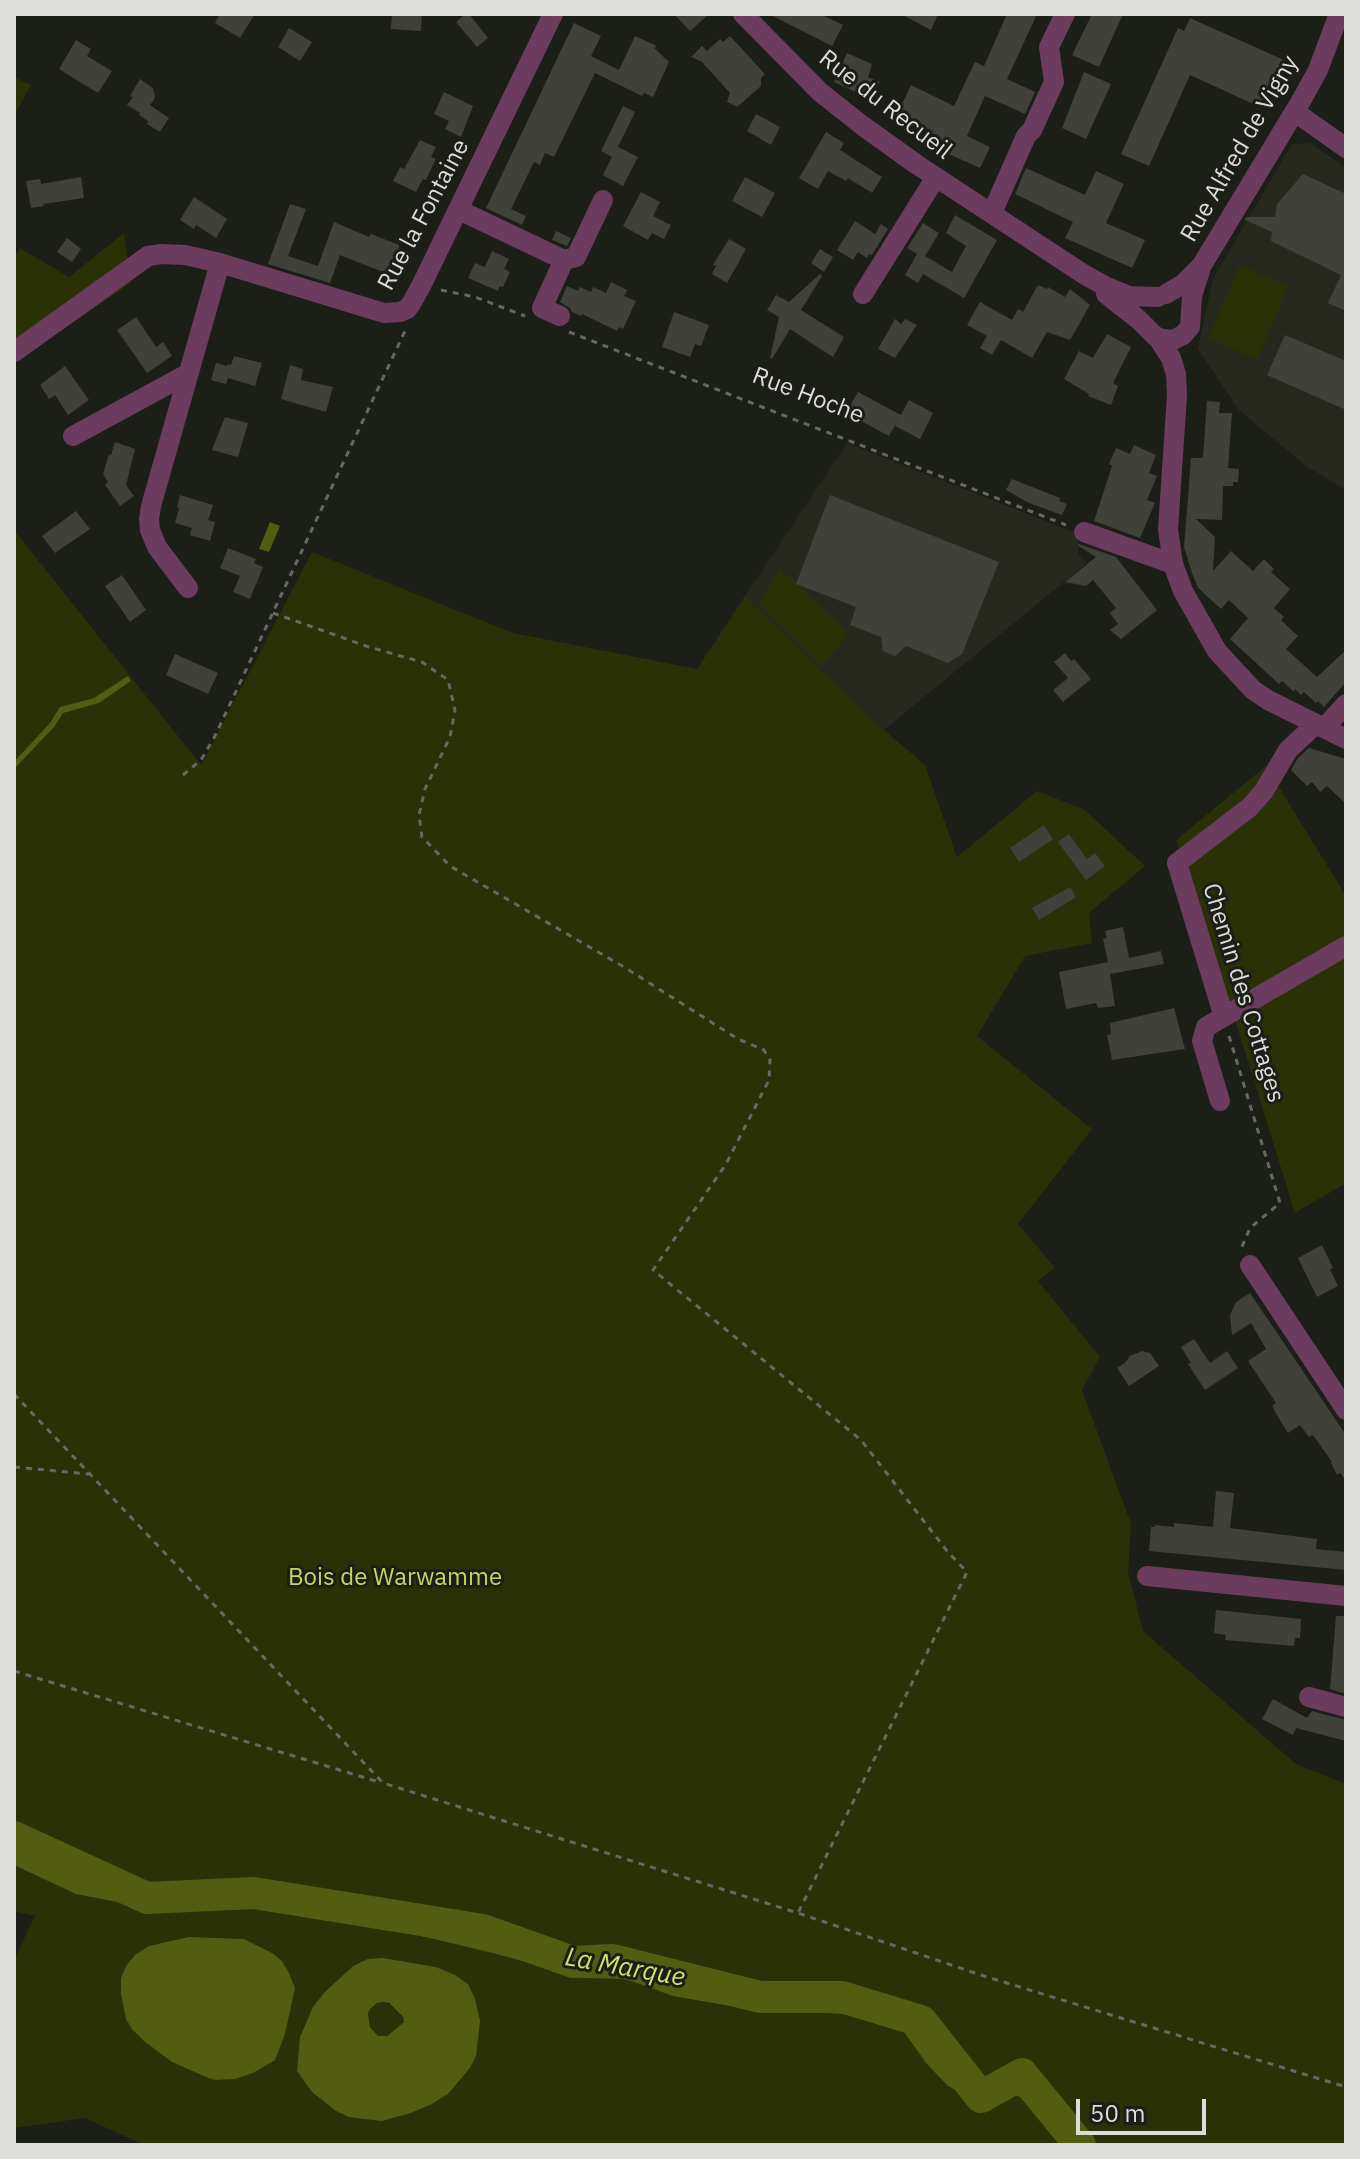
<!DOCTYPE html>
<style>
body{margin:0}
#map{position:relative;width:1360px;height:2159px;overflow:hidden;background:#1c1e18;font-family:"IBM Plex Sans",sans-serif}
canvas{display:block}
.frame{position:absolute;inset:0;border:16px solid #dcddd9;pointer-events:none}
.scale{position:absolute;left:1076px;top:2099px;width:130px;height:36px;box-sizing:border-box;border:4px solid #dcddd9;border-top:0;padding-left:10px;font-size:24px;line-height:28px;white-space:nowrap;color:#dcddd9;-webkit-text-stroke:6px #1c1e18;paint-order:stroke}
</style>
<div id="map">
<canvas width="1360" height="2159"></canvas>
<div class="frame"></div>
<div class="scale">50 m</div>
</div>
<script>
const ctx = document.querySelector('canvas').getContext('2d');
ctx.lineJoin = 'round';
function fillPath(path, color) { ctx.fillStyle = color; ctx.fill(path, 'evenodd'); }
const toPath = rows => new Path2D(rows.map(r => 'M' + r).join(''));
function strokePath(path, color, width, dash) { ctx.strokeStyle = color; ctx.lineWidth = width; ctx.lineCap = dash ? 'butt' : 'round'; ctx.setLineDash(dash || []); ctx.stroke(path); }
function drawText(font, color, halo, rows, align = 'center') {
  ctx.font = font + ' "IBM Plex Sans",sans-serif'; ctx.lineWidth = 6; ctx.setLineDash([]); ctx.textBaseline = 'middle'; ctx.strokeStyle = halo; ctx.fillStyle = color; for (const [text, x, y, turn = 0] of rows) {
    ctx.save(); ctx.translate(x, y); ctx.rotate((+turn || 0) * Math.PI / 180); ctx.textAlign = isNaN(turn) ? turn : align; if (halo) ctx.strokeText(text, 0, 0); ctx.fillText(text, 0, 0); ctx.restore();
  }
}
fillPath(toPath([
 [1310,143,1346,168,1346,490,1306,466,1239,410,1198,349,1213,279,1292,144],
 [847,443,1078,534,1078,553,1087,563,884,730,745,596]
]), '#27291e');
fillPath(toPath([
 [14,77,31,85,14,116],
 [124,233,131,283,14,363,14,257,20,248,69,277],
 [1240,265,1289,286,1257,360,1208,338],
 [14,530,201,765,312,552,513,633,697,669,745,596,884,730,925,765,957,857,1037,791,1085,810,1145,866,1089,913,1092,943,1025,956,977,1036,1092,1129,1018,1224,1055,1268,1038,1281,1100,1357,1082,1390,1131,1524,1128,1572,1143,1631,1296,1764,1346,1784,1346,2145,144,2145,85,2118,14,2128,14,1960,35,1916,14,1911],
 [189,1937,244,1939,282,1961,293,1981,294,1988,285,2034,235,2079,216,2080,208,2078,172,2062,121,1993,121,1978,126,1966],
 [383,1958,436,1967,470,2068,448,2094,432,2104,411,2113,382,2121,313,2007],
 [780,568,849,634,822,666,759,604],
 [1266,766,1346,896,1346,1183,1295,1213,1231,1007,1176,840],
 [383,2002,388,2003,403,2018,404,2022,386,2036,378,2036,370,2027,368,2013,370,2009,377,2003]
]), '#2b3107');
fillPath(toPath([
 [270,522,280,526,269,552,259,549],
 [128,676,131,681,99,703,63,713,54,727,14,769,14,762,50,723,60,707,94,698],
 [14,1852,106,1892,154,1900,224,1898,366,1914,491,1940,568,1965,609,1961,691,1988,738,1997,846,2004,894,2017,901,2021,964,2090,970,2092,1014,2081,1023,2084,1036,2092,1076,2145,1070,2145,1033,2101,1002,2091,977,2101,948,2086,927,2064,904,2032,878,2020,844,2014,742,2008,673,1996,626,1979,584,1978,493,1953,383,1927,249,1908,217,1906,160,1908,112,1901,76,1894,14,1865],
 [189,1937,244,1939,272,1953,282,1961,289,1973,295,1988,285,2034,275,2060,253,2073,235,2079,216,2080,208,2078,172,2062,144,2041,132,2029,126,2019,121,1993,121,1978,126,1966,136,1954,149,1946],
 [383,1958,436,1967,455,1975,468,1984,475,1999,480,2021,476,2056,470,2068,448,2094,432,2104,411,2113,382,2121,349,2117,336,2111,312,2092,297,2071,300,2037,313,2007,325,1992,353,1966,368,1959],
 [383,2002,389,2003,403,2017,404,2022,387,2036,378,2036,370,2027,368,2013,370,2009,377,2003]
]), '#525d11');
strokePath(toPath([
 [14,1837,147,1898,254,1893,483,1930,573,1962,613,1960,760,1997,842,1997,921,2021,981,2097,1022,2074,1080,2145]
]), '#525d11', 32);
fillPath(toPath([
 [220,14,255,14,240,38,215,23],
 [392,14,422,14,421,31,391,29],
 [465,14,469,14,488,38,477,47,456,22],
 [674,14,709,14,690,31],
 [769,14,820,14,843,25,832,46],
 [901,14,938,14,931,30],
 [1007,14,1037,14,1007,79,1035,92,1025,114,985,96,967,136,990,147,980,168,926,144,932,131,897,115,911,85,954,106,975,62,984,66],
 [1092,14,1123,14,1099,67,1072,55],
 [1190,18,1284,60,1262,108,1190,75,1149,166,1121,154,1178,28,1184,31],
 [574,23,601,36,591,56,619,70,635,36,657,46,654,48,669,62,653,97,644,93,642,96,595,73,554,157,545,153,540,165,534,162,511,209,526,216,522,225,486,208],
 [289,28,312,42,300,61,278,47],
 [730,36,765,74,761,78,761,86,737,107,727,102,730,93,702,62,691,57,702,46,707,51,720,39,723,42],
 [76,40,91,49,87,56,112,71,98,93,59,69],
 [847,53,872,64,868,77,880,82,873,96,859,90,858,93,834,82],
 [1084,72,1111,84,1086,139,1062,128],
 [140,79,153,88,155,98,150,105,169,118,160,132,147,124,148,121,139,115,140,113,127,105,133,97,130,96],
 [444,92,473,106,461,137,445,129,449,121,434,114],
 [623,106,635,112,618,147,638,157,623,186,603,175,612,157,601,151],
 [756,114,780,127,771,145,747,131],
 [826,132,844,143,840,150,882,177,872,193,848,178,846,181,828,171,818,189,799,178],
 [420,140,436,147,431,157,436,159,426,180,423,179,416,192,393,181,400,167,404,169],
 [1026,168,1085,195,1096,171,1124,184,1106,223,1145,240,1132,268,1065,238,1073,222,1015,194],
 [1303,174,1346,194,1346,311,1328,303,1341,275,1271,241,1272,232,1245,220,1246,217,1275,217,1277,204],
 [81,177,84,198,43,204,44,206,31,208,26,181,40,179,41,184],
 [745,177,775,193,762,217,732,201],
 [641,192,660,202,653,216,671,225,664,239,652,233,648,240,623,226],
 [194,197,227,219,216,238,196,225,194,229,180,220],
 [290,204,306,209,288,256,318,266,334,222,369,237,371,234,399,245,399,253,407,256,398,278,340,255,330,283,268,264],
 [955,215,997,240,964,298,923,274,918,283,905,275,917,254,907,248,923,223,939,233,925,256,952,272,966,246,946,233],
 [855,221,875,234,881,224,888,229,872,255,869,254,867,258,858,252,853,260,837,250],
 [556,231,571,238,567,246,552,240],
 [67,238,81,249,72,262,57,252],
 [729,239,746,249,727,283,712,274,716,266,713,265],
 [820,249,833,257,824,272,811,263],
 [492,251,509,259,504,269,510,272,503,287,500,286,498,291,468,278,475,263,485,267],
 [820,274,822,276,801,310,844,337,833,357,790,329,772,359,770,358,779,317,767,310,776,295,789,302],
 [611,282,627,290,624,296,636,301,623,329,619,327,617,331,582,314,581,316,572,312,570,308,560,302,567,286,578,291,580,287,591,292,593,287,606,293],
 [1038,285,1047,289,1048,287,1065,297,1070,289,1090,305,1070,340,1047,332,1032,358,1001,340,992,355,980,348,987,336,967,325,980,302,1012,320,1018,309,1023,312],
 [674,312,709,325,701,346,695,344,690,357,662,347],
 [136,317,156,347,163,342,172,356,147,373,117,330],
 [895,319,901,324,905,319,917,325,895,358,878,349],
 [1107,334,1131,347,1113,383,1118,386,1111,405,1088,396,1089,394,1064,379,1079,351,1093,358],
 [1285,335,1346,361,1346,410,1267,375],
 [234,356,262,363,255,386,228,378,226,384,211,380,216,363,227,366,228,364,231,365],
 [290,365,303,369,301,380,333,387,326,412,281,399],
 [65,366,89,400,68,415,55,395,49,399,40,385],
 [858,392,901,415,889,436,846,413],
 [909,400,933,413,920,439,895,426],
 [1207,401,1220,402,1219,413,1232,413,1228,468,1239,469,1238,482,1233,482,1233,486,1223,486,1222,520,1196,519,1215,537,1213,571,1231,551,1253,571,1264,559,1274,569,1271,572,1290,589,1274,608,1284,617,1281,620,1298,636,1286,649,1317,677,1346,650,1346,682,1324,707,1318,701,1316,703,1304,692,1301,695,1295,689,1294,692,1282,681,1279,684,1230,639,1248,618,1229,600,1221,609,1198,588,1192,573,1184,547,1191,458,1203,458],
 [225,417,248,423,238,457,212,450],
 [115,442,135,449,126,485,134,496,120,506,105,485,108,482,103,474,109,454,111,455],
 [1134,445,1156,455,1149,473,1157,476,1147,500,1155,503,1140,538,1094,521,1112,466,1109,464,1116,448,1130,454],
 [1012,479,1060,498,1059,501,1067,504,1062,515,1029,503,1006,490],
 [180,495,213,505,208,520,215,522,210,541,190,535,192,528,175,523,179,508,177,507],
 [830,495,999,562,962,654,948,663,906,646,895,656,883,651,881,637,850,625,856,607,796,584],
 [76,511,90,529,55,553,42,536],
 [1079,544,1116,557,1157,610,1121,639,1110,630,1118,624,1110,613,1116,608,1093,580,1086,586,1065,582,1096,557,1077,545],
 [228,548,256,559,254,563,263,567,250,599,233,592,240,576,220,568],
 [122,575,146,610,130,622,105,586],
 [1065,653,1071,661,1074,659,1091,679,1063,702,1053,690,1068,678,1054,662],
 [175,654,218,673,208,694,166,675],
 [1309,748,1346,759,1346,804,1327,786,1320,792,1312,782,1307,786,1291,770,1298,758],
 [1044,825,1053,839,1019,862,1010,848],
 [1069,834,1087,859,1095,853,1105,866,1086,880,1058,842],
 [1070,887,1076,897,1039,920,1032,908],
 [1123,927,1129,958,1161,951,1164,964,1110,974,1115,1006,1098,1008,1096,1003,1066,1009,1059,972,1108,962,1103,939,1107,938,1105,931],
 [1174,1008,1185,1049,1112,1060,1107,1035,1111,1034,1110,1023],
 [1322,1245,1333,1268,1330,1269,1338,1286,1317,1297,1298,1258],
 [1250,1293,1346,1435,1346,1481,1340,1473,1337,1475,1331,1463,1332,1462,1313,1435,1309,1437,1300,1425,1288,1433,1281,1422,1272,1406,1276,1403,1248,1361,1266,1349,1251,1323,1232,1335,1230,1315,1236,1302],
 [1194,1339,1210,1363,1227,1351,1238,1368,1205,1390,1188,1364,1191,1363,1181,1347],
 [1142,1351,1150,1353,1159,1366,1129,1386,1117,1368,1126,1362,1130,1356],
 [1216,1491,1234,1493,1230,1528,1317,1539,1316,1549,1346,1552,1346,1570,1149,1551,1151,1527,1155,1527,1155,1525,1174,1527,1174,1523,1213,1527],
 [1216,1610,1301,1619,1300,1638,1295,1638,1294,1646,1225,1640,1226,1635,1214,1633],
 [1336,1616,1346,1616,1344,1683,1346,1683,1346,1694,1330,1689],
 [1273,1699,1307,1718,1312,1711,1346,1720,1346,1741,1296,1728,1293,1735,1262,1719]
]), '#40413b');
strokePath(toPath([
 [441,290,475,297,525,316],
 [569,332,1066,525],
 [273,613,369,647,422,662,448,680,455,710,450,737,425,789,419,815,422,837,450,866,624,967,738,1039,764,1050,770,1060,769,1080,726,1164,653,1270,861,1440,947,1551,967,1572,798,1913],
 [183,775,201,760,215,736,405,331],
 [1229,1036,1280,1203,1250,1228,1241,1249],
 [14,1394,383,1783,798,1913,984,1976,1346,2087],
 [14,1467,89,1474],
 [14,1671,379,1782]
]), '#666862', 3, [6, 6]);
strokePath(toPath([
 [743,14,820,92,863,126,916,164,1085,275,1107,287,1129,296,1158,297],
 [1295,112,1346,148],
 [459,210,564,260,542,308,560,316],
 [992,213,1026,136,1032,130,1054,82,1049,47,1065,14],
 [564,260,576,257,603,200],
 [863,294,936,177],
 [1106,294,1138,319,1155,336,1162,339,1173,340,1183,335,1190,327,1192,296,1200,271],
 [1166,294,1183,284,1202,265,1301,101,1318,70,1339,14],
 [1158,338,1171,358,1176,374,1177,395,1168,529,1173,564,1183,591,1217,651,1253,690,1268,700,1346,739],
 [14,352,148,256,161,254,185,255,220,263,384,313,400,312,407,309,411,304,421,286,553,14],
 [73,436,189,373],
 [1084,532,1173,564],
 [188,588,157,547,150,530,149,519,151,506,220,263],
 [1324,728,1346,704],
 [1224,1017,1177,863,1250,807,1264,791,1288,750,1316,724],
 [1220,1101,1202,1041,1206,1027,1346,946],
 [1250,1265,1346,1410],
 [1147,1576,1346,1596],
 [1309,1697,1346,1707]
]), '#6b3c5d', 20);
drawText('24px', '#dcddd9', '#1c1e18', [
 ["Rue du Recueil",885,105,38],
 ["Rue Alfred de Vigny",1240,149,-60],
 ["Rue la Fontaine",424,215,-62],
 ["Rue Hoche",808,396,21],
 ["Chemin des Cottages",1243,993,73]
]);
drawText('24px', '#c4d85b', '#1c1e18', [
 ["Bois de Warwamme",395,1578]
]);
drawText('italic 26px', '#cee367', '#1c1e18', [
 ["La Marque",625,1968,10]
]);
</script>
